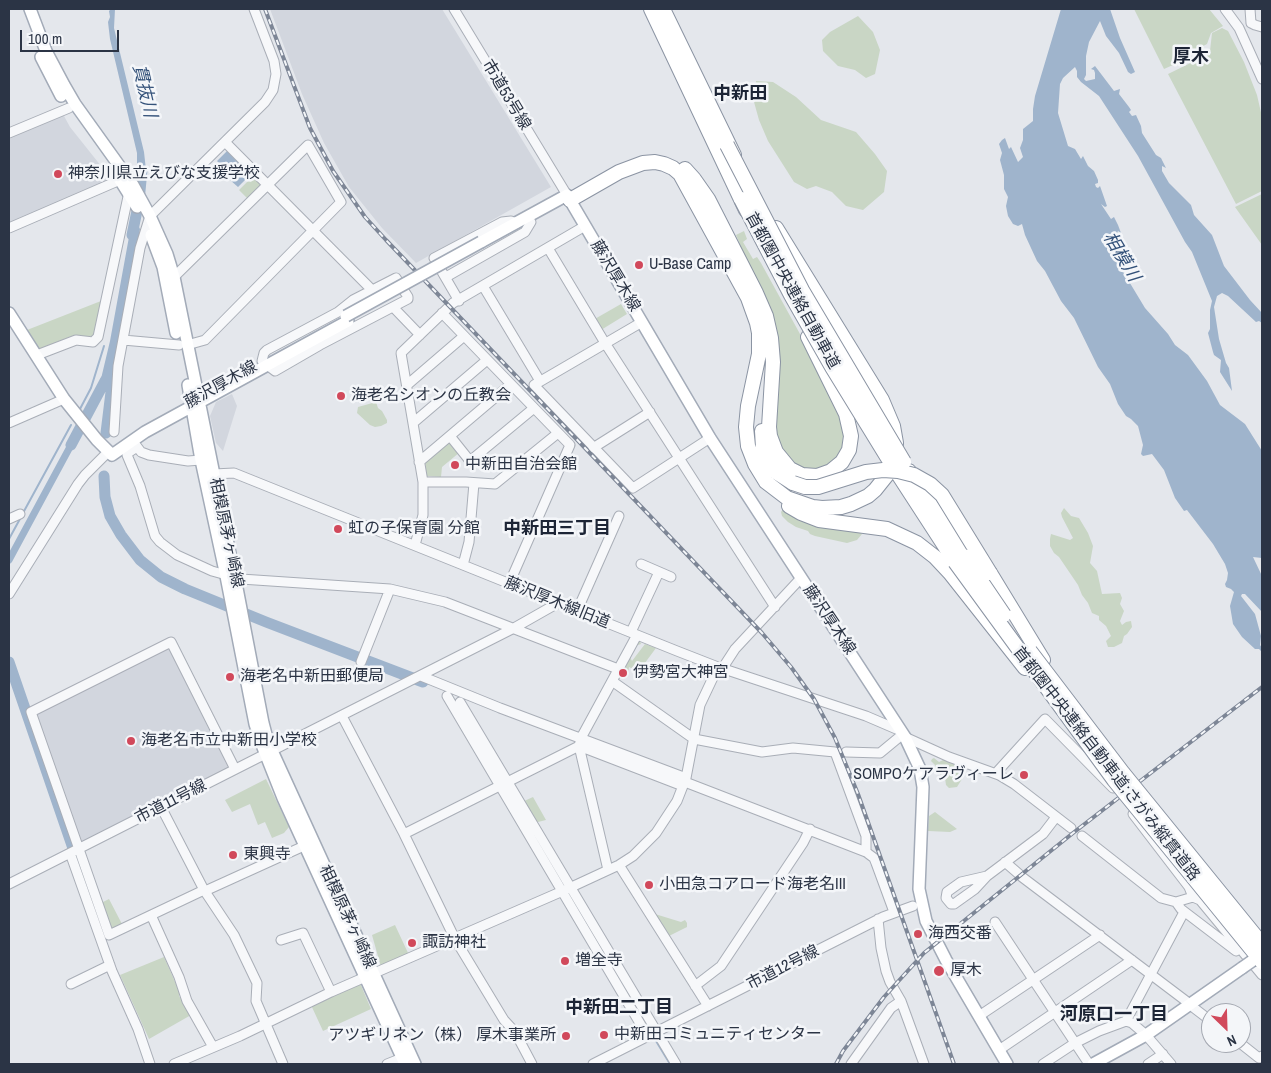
<!DOCTYPE html>
<meta charset="utf-8">
<style>
body{margin:0}
#map{position:relative;width:1271px;height:1073px;overflow:hidden;background:#e4e7ec;font-family:"Archivo Narrow",sans-serif}
canvas{display:block}
.frame{position:absolute;inset:0;border:10px solid #2b3445;pointer-events:none}
.north{position:absolute;left:1201px;top:1003px;width:50px;height:50px;box-sizing:border-box;background:#f4f6f9;border:1px solid #a4a8b1;border-radius:50%;rotate:156deg;font-size:14px;font-weight:700;line-height:20px;text-align:center;color:#2b3445}
.north::after{content:'';display:block;margin:auto;width:18px;height:22px;background:#d1495b;clip-path:polygon(50% 0,100% 100%,50% 72%,0 100%)}
.scale{position:absolute;left:20px;top:30px;width:99px;height:22px;box-sizing:border-box;border:2px solid #2b3445;border-top:0;padding-left:6px;font-size:15px;line-height:18px;white-space:nowrap;color:#2b3445;-webkit-text-stroke:4px #f4f6f9;paint-order:stroke}
</style>
<div id="map">
<canvas width="1271" height="1073"></canvas>
<div class="frame"></div>
<div class="north">N</div>
<div class="scale">100 m</div>
</div>
<script>
const ctx = document.querySelector('canvas').getContext('2d');
ctx.lineJoin = 'round';
function fillPath(path, color) { ctx.fillStyle = color; ctx.fill(path, 'evenodd'); }
const toPath = rows => new Path2D(rows.map(r => 'M' + r).join(''));
function strokePath(path, color, width, dash) { ctx.strokeStyle = color; ctx.lineWidth = width; ctx.lineCap = dash ? 'butt' : 'round'; ctx.setLineDash(dash || []); ctx.stroke(path); }
function drawText(font, color, halo, rows, align = 'center') {
  ctx.font = font + ' "Archivo Narrow","Noto Sans JP",sans-serif'; ctx.lineWidth = 5; ctx.setLineDash([]); ctx.textBaseline = 'middle'; ctx.strokeStyle = halo; ctx.fillStyle = color; for (const [text, x, y, turn = 0] of rows) {
    ctx.save(); ctx.translate(x, y); ctx.rotate((+turn || 0) * Math.PI / 180); ctx.textAlign = isNaN(turn) ? turn : align; if (halo) ctx.strokeText(text, 0, 0); ctx.fillText(text, 0, 0); ctx.restore();
  }
}
fillPath(toPath([
 [270,9,442,9,551,187,416,263,382,228,349,187,324,143,302,94],
 [59,114,64,116,70,127,113,181,9,225,9,135],
 [232,394,237,406,223,451,216,443,210,416,216,402],
 [168,648,171,648,231,767,81,843,35,716,37,712]
]), '#d2d6de');
fillPath(toPath([
 [1134,9,1209,9,1223,26,1211,33,1207,44,1178,59,1173,65,1164,69],
 [858,16,873,32,880,50,875,74,866,78,855,70,838,66,823,51,822,40,830,32],
 [1222,28,1228,31,1244,62,1257,95,1262,117,1262,191,1236,204,1168,74,1211,53,1210,51,1212,33],
 [756,81,773,82,796,97,821,120,856,132,875,154,887,171,884,192,863,210,846,206,832,192,816,186,807,189,794,182,768,141,759,120,754,102],
 [254,175,260,182,261,187,248,199,239,190],
 [1262,194,1262,245,1235,207],
 [744,231,747,239,743,242,753,259,757,257,761,263,800,334,840,415,844,425,842,447,836,458,827,466,817,470,807,470,788,461,774,436,764,300,736,235],
 [101,301,96,330,94,335,90,337,72,336,39,349,27,330],
 [621,304,627,314,601,330,593,320],
 [376,402,378,408,382,411,387,420,387,423,381,426,375,427,370,425,357,413,358,407],
 [449,441,460,452,442,467,441,477,426,476,425,461],
 [1064,508,1071,516,1079,518,1088,533,1093,546,1090,563,1097,571,1102,594,1120,593,1122,598,1120,604,1124,611,1120,621,1122,625,1126,622,1131,621,1132,627,1127,634,1124,636,1122,643,1114,647,1108,647,1106,641,1111,636,1106,626,1099,620,1099,616,1092,613,1088,603,1082,595,1078,585,1059,557,1054,553,1050,546,1050,539,1051,534,1070,540,1073,538,1062,517,1061,513],
 [783,509,814,526,859,532,862,534,857,540,847,543,815,536,810,534,808,531,796,527,788,522,782,516,781,512],
 [637,640,640,641,641,644,635,646,631,654,630,657,632,661,645,644,656,648,639,671,637,670,633,673,633,669,629,667,628,674,622,671],
 [934,758,939,762,945,759,954,762,958,765,959,774,962,779,957,787,949,788,946,785,945,778,935,771,935,765,931,761,932,759],
 [266,779,289,827,284,833,272,838,265,822,258,825,250,804,232,812,225,800],
 [533,797,546,820,534,823,522,802],
 [935,812,957,829,950,832,928,831,929,816],
 [109,899,123,926,112,931,101,903],
 [655,914,681,922,685,920,687,923,687,927,667,937],
 [395,925,409,955,381,967,372,935],
 [164,957,180,993,179,996,181,999,183,1000,191,1015,149,1039,120,975],
 [360,983,371,1009,323,1031,311,1005]
]), '#c9d6c5');
fillPath(toPath([
 [111,9,115,9,114,28,144,152,146,170,145,190,137,178,137,153,110,39,108,22,110,17,109,11],
 [1061,9,1110,9,1120,38,1135,72,1131,74,1128,72,1119,53,1106,36,1100,21,1089,42,1086,56,1086,75,1084,79,1086,81,1095,79,1095,73,1094,70,1091,69,1095,66,1114,91,1120,89,1119,94,1129,107,1131,110,1129,112,1132,116,1136,115,1141,126,1142,133,1156,155,1161,158,1166,168,1162,166,1162,171,1169,183,1191,205,1194,215,1212,235,1224,266,1250,300,1262,313,1262,323,1259,321,1256,322,1228,296,1222,293,1217,296,1214,307,1219,339,1226,363,1229,368,1232,391,1220,372,1221,360,1214,355,1213,352,1208,333,1210,329,1210,310,1212,301,1192,252,1185,242,1138,156,1099,96,1081,82,1077,77,1077,71,1075,67,1063,78,1060,84,1058,113,1068,146,1075,149,1081,159,1083,156,1088,166,1094,171,1098,180,1098,183,1095,184,1096,187,1098,188,1100,186,1107,206,1105,207,1101,204,1111,219,1114,217,1118,225,1121,233,1118,231,1117,233,1119,240,1119,247,1108,238,1110,250,1145,308,1168,334,1175,345,1188,355,1207,381,1220,405,1245,424,1262,451,1262,558,1253,557,1262,576,1262,612,1245,594,1242,594,1241,596,1255,614,1261,636,1260,645,1262,648,1262,652,1259,649,1255,649,1242,637,1233,624,1230,606,1234,592,1231,589,1226,587,1225,584,1227,580,1228,573,1225,564,1213,544,1187,510,1184,511,1175,498,1164,470,1152,454,1143,456,1141,454,1143,445,1138,426,1131,419,1126,416,1118,404,1110,384,1098,367,1074,318,1061,301,1045,271,1037,261,1025,235,1022,224,1018,226,1013,224,1008,216,1006,206,1008,197,1004,189,1004,175,1000,160,1002,153,999,144,1002,140,1005,138,1009,149,1011,147,1018,162,1023,157,1020,148,1023,140,1023,129,1033,121,1033,109,1035,96],
 [227,151,250,175,238,187,230,180,233,177,217,161],
 [133,215,140,229,138,244,114,384,104,384,100,383,110,341]
]), '#9fb4cc');
strokePath(toPath([
 [80,409,91,388,104,346],
 [23,513,71,425],
 [9,539,21,517],
 [580,914,651,1032],
 [653,1036,670,1064]
]), '#9fb4cc', 2);
strokePath(toPath([
 [9,560,71,445]
]), '#9fb4cc', 7);
strokePath(toPath([
 [132,235,139,201,142,170],
 [106,433,112,384,112,370],
 [71,445,105,381,111,373],
 [104,476,105,497,110,516,121,535,140,560,161,577,185,589,266,622,423,682],
 [9,662,77,860]
]), '#9fb4cc', 11);
const minor = toPath([
 [454,9,567,195],
 [1225,9,1239,28,1262,79],
 [1250,9,1251,23],
 [1251,23,1255,25,1262,27],
 [9,133,69,108],
 [225,142,372,290],
 [9,228,120,180],
 [548,248,605,343,775,607],
 [174,277,308,145,341,202,205,340,187,345],
 [446,277,525,232,531,222],
 [483,286,540,381],
 [459,301,434,258,502,222,511,221,517,223],
 [393,307,420,335],
 [442,313,570,445,509,584],
 [642,322,534,385,633,488,710,438],
 [123,340,179,345],
 [37,355,76,340,93,342,98,337,129,192],
 [262,361,264,353,267,350,338,312,353,300,396,278,408,297,408,299,320,345,275,371,267,365],
 [407,385,464,336],
 [9,423,64,399],
 [413,423,487,360],
 [114,432,118,366,140,248,150,216,265,102,273,90,276,74,274,61,254,9],
 [450,436,470,461,534,408],
 [135,444,141,452,149,455,188,461,201,460],
 [137,447,128,453,127,455,140,486,155,536,160,542,177,555,212,571,241,579,390,589,445,602,618,669],
 [593,448,650,412],
 [419,462,511,384],
 [214,474,234,473,677,651,718,667,866,716,901,731],
 [423,482,466,482,495,484,558,433],
 [9,519,20,514],
 [415,545,423,515,423,482,401,353,453,303,585,226],
 [641,564,671,577],
 [463,565,469,542,474,483],
 [9,594,78,484,85,475,108,452],
 [577,611,619,516],
 [631,632,659,572],
 [361,662,390,589],
 [722,669,735,649,801,578],
 [421,676,500,708,686,778],
 [612,681,694,739,762,752,793,748,835,752,866,836,866,852],
 [447,696,648,1037],
 [460,702,676,1064],
 [342,716,404,834,455,939,504,1020,515,1032,532,1064],
 [905,737,949,757,999,775,1014,784,1071,828],
 [579,746,608,870],
 [579,746,683,786],
 [846,752,880,753,903,734],
 [996,773,1045,719,1113,788],
 [685,782,866,852,874,858,876,863,894,912],
 [161,807,204,890,234,935,257,983,256,1001,283,1064],
 [1133,814,1189,887,1193,897],
 [404,834,579,746,581,738,637,635],
 [1082,836,1161,898,1176,902,1181,909,1236,951],
 [70,853,112,971,138,1029,150,1064],
 [1005,862,1020,875],
 [619,865,708,1006],
 [987,876,961,882,947,892,946,898,951,904,954,904,975,889,987,876,1043,834,1056,817],
 [1022,877,1186,1001],
 [9,884,514,628,551,607,556,602],
 [204,890,109,935,31,712,171,642,235,769],
 [205,891,304,846],
 [1176,902,1193,897,1200,900,1262,975],
 [151,915,179,977,187,1001,213,1047],
 [878,919,881,948,886,971,890,982,901,1001,924,1064],
 [995,922,1089,1064],
 [281,940,303,933,331,992],
 [71,984,110,965],
 [695,986,721,966,803,843,810,829],
 [1194,1008,1211,1021],
 [979,1016,1100,935],
 [1126,1021,1132,1023,1146,1035,1171,1064],
 [1240,1043,1259,1058,1262,1056],
 [999,1050,1132,960],
 [174,1064,240,1036,331,992,565,890,619,865,633,856,656,833,677,801,686,778,700,705,718,667],
 [387,1064,402,1058],
 [593,1064,883,917,913,906],
 [851,1064,891,1008,901,1001],
 [1043,1064,1075,1043,1099,1031,1126,1021,1184,912],
 [1148,1064,1163,1054]
]);
const major = toPath([
 [30,9,46,51,64,85,75,104,133,185,150,216,167,254,174,277,237,588,263,723,268,742,415,1064],
 [41,57,61,96],
 [115,172,137,207],
 [151,235,163,267,176,333],
 [481,242,567,195,710,438,905,737,920,769,923,787,919,889,926,921,946,960,1007,1064],
 [9,313,64,399,97,440,112,455,145,432,348,321],
 [188,385,201,460,226,576,255,724,262,745,283,798,405,1064],
 [1093,1064,1146,1035,1242,968]
]);
const highway = toPath([
 [651,9,746,210],
 [663,9,734,155],
 [685,169,694,179,708,199,756,293,766,316,771,338,773,362,769,427,770,436,776,452,790,469,802,475,817,476,831,471,842,462,849,450,851,436,846,414,808,337],
 [570,200,619,172,643,163,655,162,664,164,673,168,680,174,748,298,757,323,759,333,759,354,748,406,746,427,748,446,755,464,766,482,787,498,813,507,822,508,841,507,851,504,868,496,875,490,887,475,891,468,895,452,896,443,893,426,882,400,776,228],
 [762,431,763,447,768,461,776,472,793,483],
 [894,468,955,562],
 [909,471,964,556],
 [789,506,801,513,819,520,887,529,917,543,935,557,950,573,1025,668],
 [990,573,1043,660]
]);
strokePath(minor, '#a9aeb7', 11);
strokePath(major, '#a3abb8', 14);
strokePath(highway, '#8b94a3', 16);
strokePath(minor, '#f7f8fa', 9);
strokePath(major, '#fff', 11);
strokePath(highway, '#fff', 14);
const rail = toPath([
 [265,9,310,128,333,171,365,217,386,240,762,633,791,667,814,699,835,738,858,794,954,1064],
 [836,1064,843,1051,884,997,924,953,1073,833,1262,687]
]);
strokePath(rail, '#7d8696', 4);
strokePath(rail, '#f4f6f9', 2, [5.5]);
const majorBridge = toPath([
 [346,316,481,242],
 [1242,968,1262,954]
]);
const highwayBridge = toPath([
 [727,145,802,290,904,462],
 [741,199,791,295,832,367,894,468],
 [793,483,805,487,818,487,866,472,883,470,898,471,914,475,930,484,942,495,990,573],
 [964,556,1004,615],
 [955,562,1114,780,1262,962],
 [1030,651,1123,773,1262,944]
]);
strokePath(majorBridge, '#a3abb8', 14, []);
strokePath(highwayBridge, '#8b94a3', 16, []);
strokePath(majorBridge, '#fff', 11);
strokePath(highwayBridge, '#fff', 14);
for (const [x, y, r, color] of [
 [58,174,5,"#d1495b"],
 [639,265,5,"#d1495b"],
 [341,396,5,"#d1495b"],
 [455,465,5,"#d1495b"],
 [338,529,5,"#d1495b"],
 [623,673,5,"#d1495b"],
 [230,677,5,"#d1495b"],
 [131,741,5,"#d1495b"],
 [1024,775,5,"#d1495b"],
 [233,855,5,"#d1495b"],
 [649,885,5,"#d1495b"],
 [918,934,5,"#d1495b"],
 [412,943,5,"#d1495b"],
 [565,961,5,"#d1495b"],
 [939,971,6,"#d1495b"],
 [604,1035,5,"#d1495b"],
 [566,1036,5,"#d1495b"]
]) { const dot = new Path2D(); dot.arc(x, y, r, 0, 2 * Math.PI); ctx.fillStyle = color; ctx.fill(dot); strokePath(dot, '#f4f6f9', 2); }
drawText('16px', '#2b3445', '#f4f6f9', [
 ["市道53号線",506,95,59],
 ["藤沢厚木線",615,276,59],
 ["首都圏中央連絡自動車道",792,291,61],
 ["藤沢厚木線",221,385,-29],
 ["相模原茅ヶ崎線",226,533,78],
 ["藤沢厚木線旧道",557,603,22],
 ["藤沢厚木線",829,620,56],
 ["首都圏中央連絡自動車道;さがみ縦貫道路",1106,764,52],
 ["市道11号線",171,802,-27],
 ["相模原茅ヶ崎線",347,917,65],
 ["市道12号線",783,968,-27]
]);
drawText('16px', '#2b3445', '#f4f6f9', [
 ["神奈川県立えびな支援学校",68,174],
 ["U-Base Camp",649,265],
 ["海老名シオンの丘教会",351,396],
 ["中新田自治会館",465,465],
 ["虹の子保育園 分館",348,529],
 ["伊勢宮大神宮",633,673],
 ["海老名中新田郵便局",240,677],
 ["海老名市立中新田小学校",141,741],
 ["SOMPOケアラヴィーレ",1014,775,"right"],
 ["東興寺",243,855],
 ["小田急コアロード海老名III",659,885],
 ["海西交番",928,934],
 ["諏訪神社",422,943],
 ["増全寺",575,961],
 ["厚木",950,971],
 ["中新田コミュニティセンター",614,1035],
 ["アツギリネン（株） 厚木事業所",556,1036,"right"]
], 'left');
drawText('bold 18px', '#1d2536', '#f4f6f9', [
 ["厚木",1191,57],
 ["中新田",740,94],
 ["中新田三丁目",557,529],
 ["中新田二丁目",619,1008],
 ["河原口一丁目",1114,1015]
]);
drawText('italic 18px', '#34527a', '#f4f6f9', [
 ["貫抜川",144,91,77],
 ["相模川",1121,257,59]
]);
</script>
